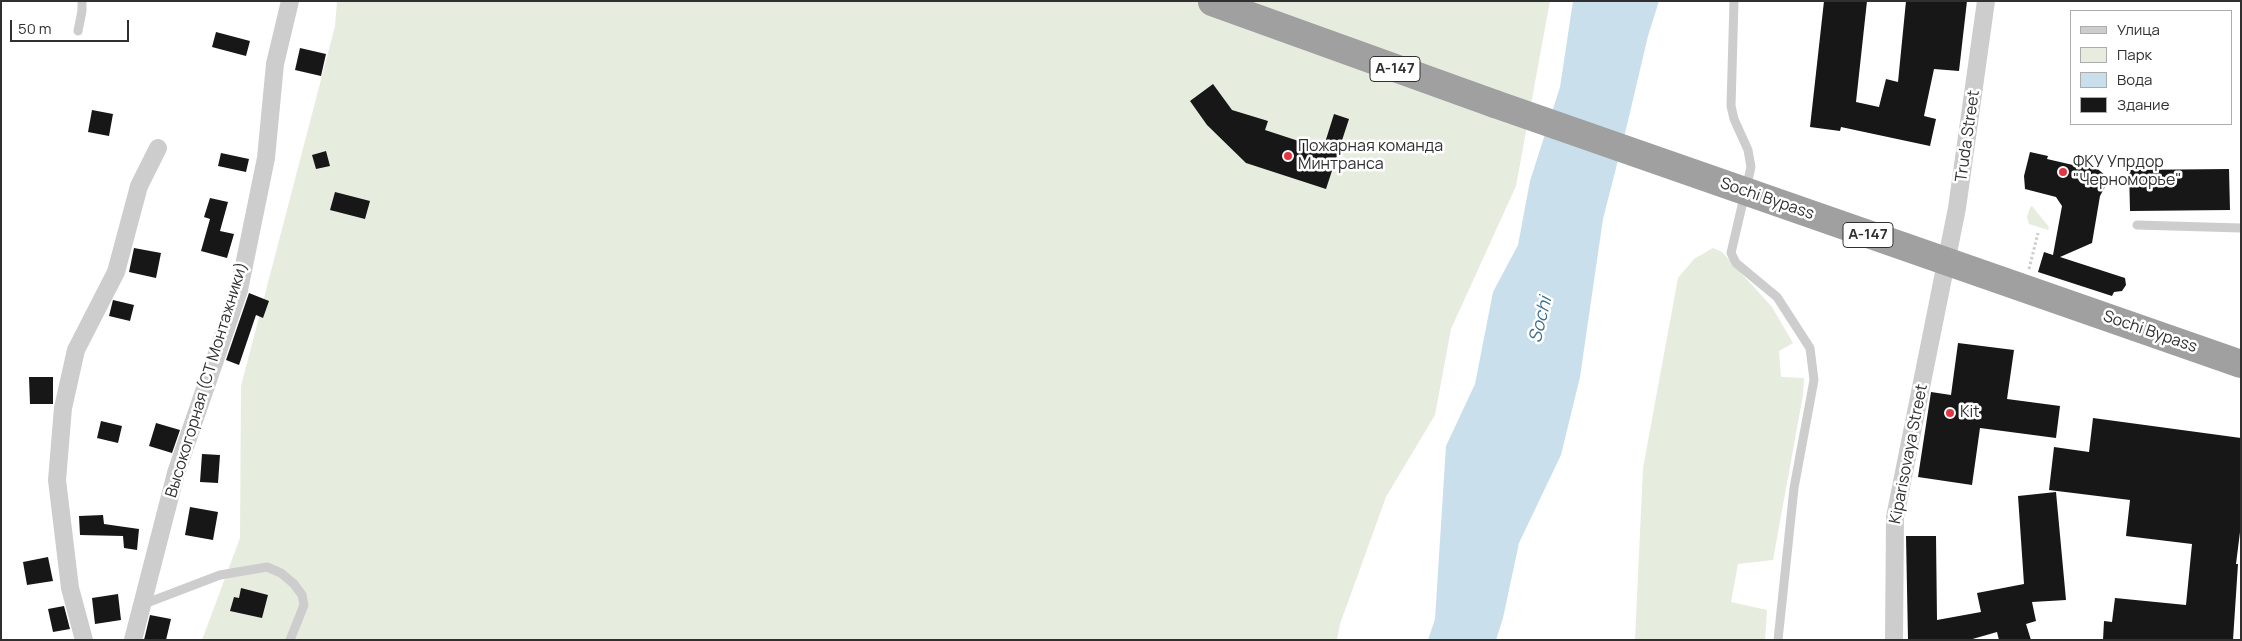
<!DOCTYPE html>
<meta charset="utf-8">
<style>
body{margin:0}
#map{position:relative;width:2242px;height:641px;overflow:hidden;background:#fff;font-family:Manrope,sans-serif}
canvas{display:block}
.frame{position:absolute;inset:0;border:2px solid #303030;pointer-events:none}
.legend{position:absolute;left:2070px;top:10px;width:162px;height:115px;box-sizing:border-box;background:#fff;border:1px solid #acacac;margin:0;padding:6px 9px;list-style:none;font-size:15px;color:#303030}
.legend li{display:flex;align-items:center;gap:10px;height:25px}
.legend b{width:25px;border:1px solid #acacac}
.scale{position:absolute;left:10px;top:20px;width:119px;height:22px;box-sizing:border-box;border:2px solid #303030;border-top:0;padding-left:6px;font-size:15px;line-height:18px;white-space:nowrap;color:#303030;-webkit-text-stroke:4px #fff;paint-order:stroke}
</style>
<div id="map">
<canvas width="2242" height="641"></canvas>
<div class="frame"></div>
<ul class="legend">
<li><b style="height:6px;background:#cdcdcd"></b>Улица</li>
<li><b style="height:14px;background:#e6ecde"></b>Парк</li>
<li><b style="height:14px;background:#cadfec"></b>Вода</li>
<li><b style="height:14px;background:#171717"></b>Здание</li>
</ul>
<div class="scale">50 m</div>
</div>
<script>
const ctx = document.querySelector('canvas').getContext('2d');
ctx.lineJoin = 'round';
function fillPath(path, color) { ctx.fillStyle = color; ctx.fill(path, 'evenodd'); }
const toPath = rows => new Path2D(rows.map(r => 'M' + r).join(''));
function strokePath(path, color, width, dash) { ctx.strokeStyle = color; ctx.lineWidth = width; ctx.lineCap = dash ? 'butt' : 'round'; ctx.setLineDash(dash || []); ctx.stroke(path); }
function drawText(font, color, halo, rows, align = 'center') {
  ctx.font = font + ' Manrope,sans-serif'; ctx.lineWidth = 5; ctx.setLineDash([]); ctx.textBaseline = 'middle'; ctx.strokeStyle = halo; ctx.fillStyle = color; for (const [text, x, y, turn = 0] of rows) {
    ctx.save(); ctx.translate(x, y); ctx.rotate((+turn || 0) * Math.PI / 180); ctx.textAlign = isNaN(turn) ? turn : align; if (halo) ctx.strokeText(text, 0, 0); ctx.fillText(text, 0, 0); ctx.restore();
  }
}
fillPath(toPath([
 [337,1,1550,1,1516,186,1451,329,1435,415,1386,497,1340,624,1337,640,202,640,240,538,241,386,335,26],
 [2032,206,2049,227,2048,230,2029,224,2027,217,2030,208],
 [1713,248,1722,252,1772,307,1793,343,1779,351,1781,377,1804,378,1803,395,1773,560,1738,564,1731,602,1767,610,1765,640,1635,640,1643,468,1678,278,1694,259]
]), '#e6ecde');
fillPath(toPath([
 [1573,1,1659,1,1648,36,1627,125,1603,219,1580,377,1561,455,1519,543,1503,618,1496,640,1428,640,1435,619,1446,446,1475,384,1493,292,1518,245,1530,181,1560,87]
]), '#cadfec');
fillPath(toPath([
 [1824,1,1867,1,1856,102,1879,107,1886,79,1898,82,1906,1,1967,1,1959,71,1934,69,1924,116,1936,119,1930,146,1841,127,1840,131,1810,127],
 [216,32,250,41,246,56,212,47],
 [300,48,326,54,321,76,295,70],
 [1213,84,1232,110,1268,121,1265,130,1323,149,1334,114,1349,119,1326,189,1246,163,1207,125,1190,101],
 [92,110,113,114,109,136,88,132],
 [326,151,330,166,316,169,312,155],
 [2030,152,2048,156,2047,159,2086,168,2095,167,2105,175,2107,183,2100,196,2092,243,2060,257,2125,278,2126,285,2122,291,2114,292,2112,296,2038,272,2044,252,2053,255,2062,206,2056,197,2025,189,2024,176],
 [221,153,249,159,246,172,218,166],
 [2229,169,2230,210,2130,211,2129,170],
 [335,192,370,201,365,219,330,210],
 [210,198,228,202,220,231,234,234,227,258,201,251,210,219,204,217],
 [134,248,161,253,156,278,129,272],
 [249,293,269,301,263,318,256,315,239,365,226,360],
 [113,300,134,305,130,321,109,316],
 [1958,343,2014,350,2007,399,2060,406,2056,438,1980,428,1972,485,1918,477,1931,392,1951,395],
 [29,377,53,377,53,404,30,404],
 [2093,418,2241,438,2241,524,2236,564,2238,564,2233,640,2103,640,2104,621,2112,622,2115,598,2186,605,2192,544,2126,536,2130,500,2049,490,2054,447,2089,452],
 [101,421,122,426,118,443,97,438],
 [156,423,180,430,172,453,149,446],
 [202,454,220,455,218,483,200,482],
 [2056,492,2066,600,2032,602,2036,621,2026,624,2031,640,1999,640,1997,632,1969,640,1908,640,1906,536,1936,536,1937,620,1981,612,1977,593,2024,584,2018,496],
 [190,507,218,512,213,540,185,535],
 [103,515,104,524,139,529,137,550,124,548,123,536,80,535,79,516],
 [48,557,53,581,27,585,23,562],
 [241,588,268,595,262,618,230,611,234,597,239,598],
 [118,594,121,620,95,624,92,598],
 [64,606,70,629,53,632,48,609],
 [150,615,171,619,166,640,144,640]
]), '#171717');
strokePath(toPath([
 [2029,269,2038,233]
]), '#cdcdcd', 3, [2.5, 2.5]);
strokePath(toPath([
 [1734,1,1731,106,1734,119,1748,150,1751,167,1731,253,1736,263,1777,297,1810,348,1814,380,1794,488,1778,640],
 [78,31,82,11,82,1],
 [2137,225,2241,228],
 [144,604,220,575,267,567,281,573,294,584,302,595,304,605,290,640]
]), '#cdcdcd', 9);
strokePath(toPath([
 [84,640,70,588,57,480,63,408,76,350,116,272,139,186,158,148],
 [133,640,176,473,239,290,266,158,275,64,290,1],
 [1894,640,1895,517,1957,208,1986,1]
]), '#cdcdcd', 18);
strokePath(toPath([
 [1212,2,1495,104]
]), '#a0a0a0', 28);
strokePath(toPath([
 [1495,104,2241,364]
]), '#a0a0a0', 28);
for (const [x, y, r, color] of [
 [1288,156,5,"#e43544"],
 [2063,172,5,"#e43544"],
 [1950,413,5,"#e43544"]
]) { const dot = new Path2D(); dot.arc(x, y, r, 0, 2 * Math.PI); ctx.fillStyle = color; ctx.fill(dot); strokePath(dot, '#fff', 2); }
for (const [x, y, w] of [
 [1395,69,50],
 [1868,235,50]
]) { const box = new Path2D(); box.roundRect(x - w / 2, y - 12.5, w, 25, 4); ctx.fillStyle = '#fff'; ctx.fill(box); strokePath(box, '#303030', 1); }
drawText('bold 15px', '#303030', null, [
 ["А-147",1395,69],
 ["А-147",1868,235]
]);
drawText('16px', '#303030', '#fff', [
 ["Truda Street",1968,136,-82],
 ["Sochi Bypass",1767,199,19],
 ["Sochi Bypass",2150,332,19],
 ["Высокогорная (СТ Монтажники)",207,380,-73],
 ["Kiparisovaya Street",1909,454,-79]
]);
drawText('16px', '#303030', '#fff', [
 ["Пожарная команда",1298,147],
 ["Минтранса",1298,165],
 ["ФКУ Упрдор",2073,163],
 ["\"Черноморье\"",2073,181],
 ["Kit",1960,413]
], 'left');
drawText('italic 18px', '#3e7291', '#fff', [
 ["Sochi",1541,320,-76]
]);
</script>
